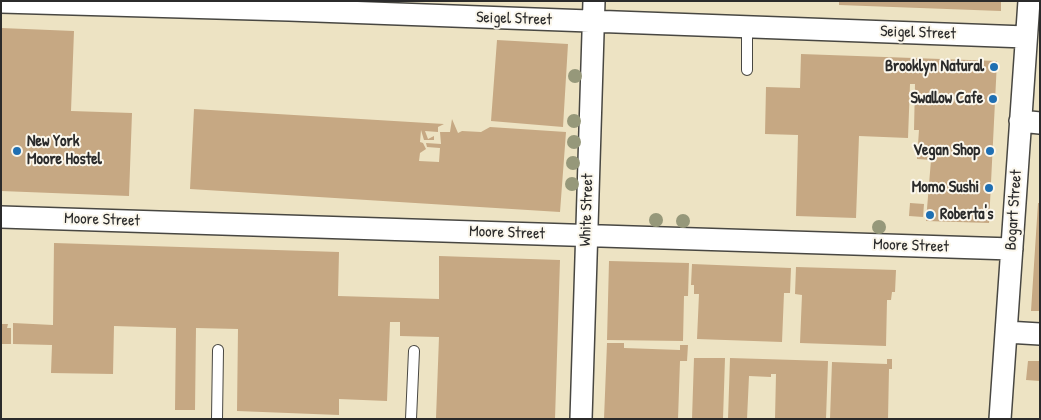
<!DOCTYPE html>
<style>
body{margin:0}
#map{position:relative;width:1041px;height:420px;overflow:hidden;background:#ede3c3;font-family:"Patrick Hand",sans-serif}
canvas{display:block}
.frame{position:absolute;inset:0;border:2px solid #2b2b2b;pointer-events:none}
</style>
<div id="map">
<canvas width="1041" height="420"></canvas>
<div class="frame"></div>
</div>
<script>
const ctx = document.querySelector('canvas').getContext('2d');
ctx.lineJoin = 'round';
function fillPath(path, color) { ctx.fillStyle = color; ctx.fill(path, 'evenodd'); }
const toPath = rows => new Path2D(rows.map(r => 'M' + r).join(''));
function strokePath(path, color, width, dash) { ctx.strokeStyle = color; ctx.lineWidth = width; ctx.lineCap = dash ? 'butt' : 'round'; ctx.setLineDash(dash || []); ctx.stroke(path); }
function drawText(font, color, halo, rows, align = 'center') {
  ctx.font = font + ' "Patrick Hand",sans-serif'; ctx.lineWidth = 4; ctx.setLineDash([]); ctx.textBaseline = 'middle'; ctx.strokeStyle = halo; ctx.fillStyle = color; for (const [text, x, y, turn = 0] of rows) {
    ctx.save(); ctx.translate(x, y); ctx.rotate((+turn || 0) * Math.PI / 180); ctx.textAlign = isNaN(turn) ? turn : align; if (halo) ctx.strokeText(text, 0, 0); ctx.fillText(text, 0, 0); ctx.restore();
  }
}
fillPath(toPath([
 [839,1,1001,1,1001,11,839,5],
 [1,28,74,31,71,111,132,113,129,196,1,191],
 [497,40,568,44,563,127,491,121],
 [801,54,997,61,989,223,926,221,931,160,917,159,919,130,914,130,915,84,910,84,908,138,859,136,856,218,796,216,798,135,765,134,766,87,800,88],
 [194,109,444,124,438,127,438,132,425,131,428,139,434,136,434,140,424,140,421,130,420,142,423,143,426,149,420,153,419,161,439,162,440,148,427,147,426,143,441,144,440,132,450,132,452,119,458,133,462,131,481,132,490,127,566,132,560,212,190,189],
 [910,203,924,204,923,217,909,216],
 [1038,203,1040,203,1040,311,1031,311],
 [54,243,339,252,338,296,439,299,439,256,560,260,555,419,436,418,439,337,400,336,400,322,390,322,387,401,339,399,339,415,237,411,238,329,196,328,195,410,175,410,176,328,114,326,113,374,51,373,52,345,13,344,13,323,53,325],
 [609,261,689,263,688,296,684,296,683,341,607,340],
 [692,264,791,268,790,293,784,293,782,342,697,339,699,294,694,294,694,285,691,285],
 [796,267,896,270,895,292,892,292,891,300,887,300,886,346,800,343,802,295,795,294],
 [1,324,8,324,7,328,11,328,11,344,1,344],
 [607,343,624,343,624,348,680,350,680,345,688,345,687,361,680,361,678,419,604,419],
 [694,358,725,358,723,419,692,419],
 [730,358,828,361,826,419,775,419,776,374,771,374,771,377,749,376,747,419,728,419],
 [887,359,892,359,892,369,889,369,888,419,830,419,832,362,887,364],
 [1028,361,1040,361,1040,381,1026,380]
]), '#c6a883');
const service = toPath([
 [747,70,747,27],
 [217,419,218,350],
 [411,419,414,351]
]);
const minor = toPath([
 [1,2,289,10,1026,37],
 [1020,121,1040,123],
 [1,217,1012,249],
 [1006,332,1040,334],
 [581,419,594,1],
 [1000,419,1029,1]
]);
strokePath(service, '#484742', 12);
strokePath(minor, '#484742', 24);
strokePath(service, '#fff', 10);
strokePath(minor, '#fff', 21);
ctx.fillStyle = '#96987a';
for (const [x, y] of [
 [575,76],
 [574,121],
 [574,142],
 [573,163],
 [572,184],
 [656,220],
 [683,221],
 [879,227]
]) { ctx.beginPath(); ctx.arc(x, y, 7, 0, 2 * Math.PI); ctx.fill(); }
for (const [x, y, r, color] of [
 [994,67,5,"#1f6fb2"],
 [993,99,5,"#1f6fb2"],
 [17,151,5,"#1f6fb2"],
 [990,151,5,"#1f6fb2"],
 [989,188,5,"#1f6fb2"],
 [930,215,5,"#1f6fb2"]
]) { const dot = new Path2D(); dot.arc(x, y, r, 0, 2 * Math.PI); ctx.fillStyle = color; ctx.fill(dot); strokePath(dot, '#fbf7ec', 2); }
drawText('16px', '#2b2b2b', '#fbf7ec', [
 ["Seigel Street",514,19,2],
 ["Seigel Street",918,33,2],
 ["White Street",587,210,-88],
 ["Bogart Street",1014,210,-86],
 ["Moore Street",102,220,2],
 ["Moore Street",507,233,2],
 ["Moore Street",911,246,2]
]);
drawText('bold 16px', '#2b2b2b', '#fbf7ec', [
 ["Brooklyn Natural",984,67],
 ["Swallow Cafe",983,99],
 ["New York",27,142,"left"],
 ["Moore Hostel",27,160,"left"],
 ["Vegan Shop",980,151],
 ["Momo Sushi",979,188],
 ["Roberta's",940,215,"left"]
], 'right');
</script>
